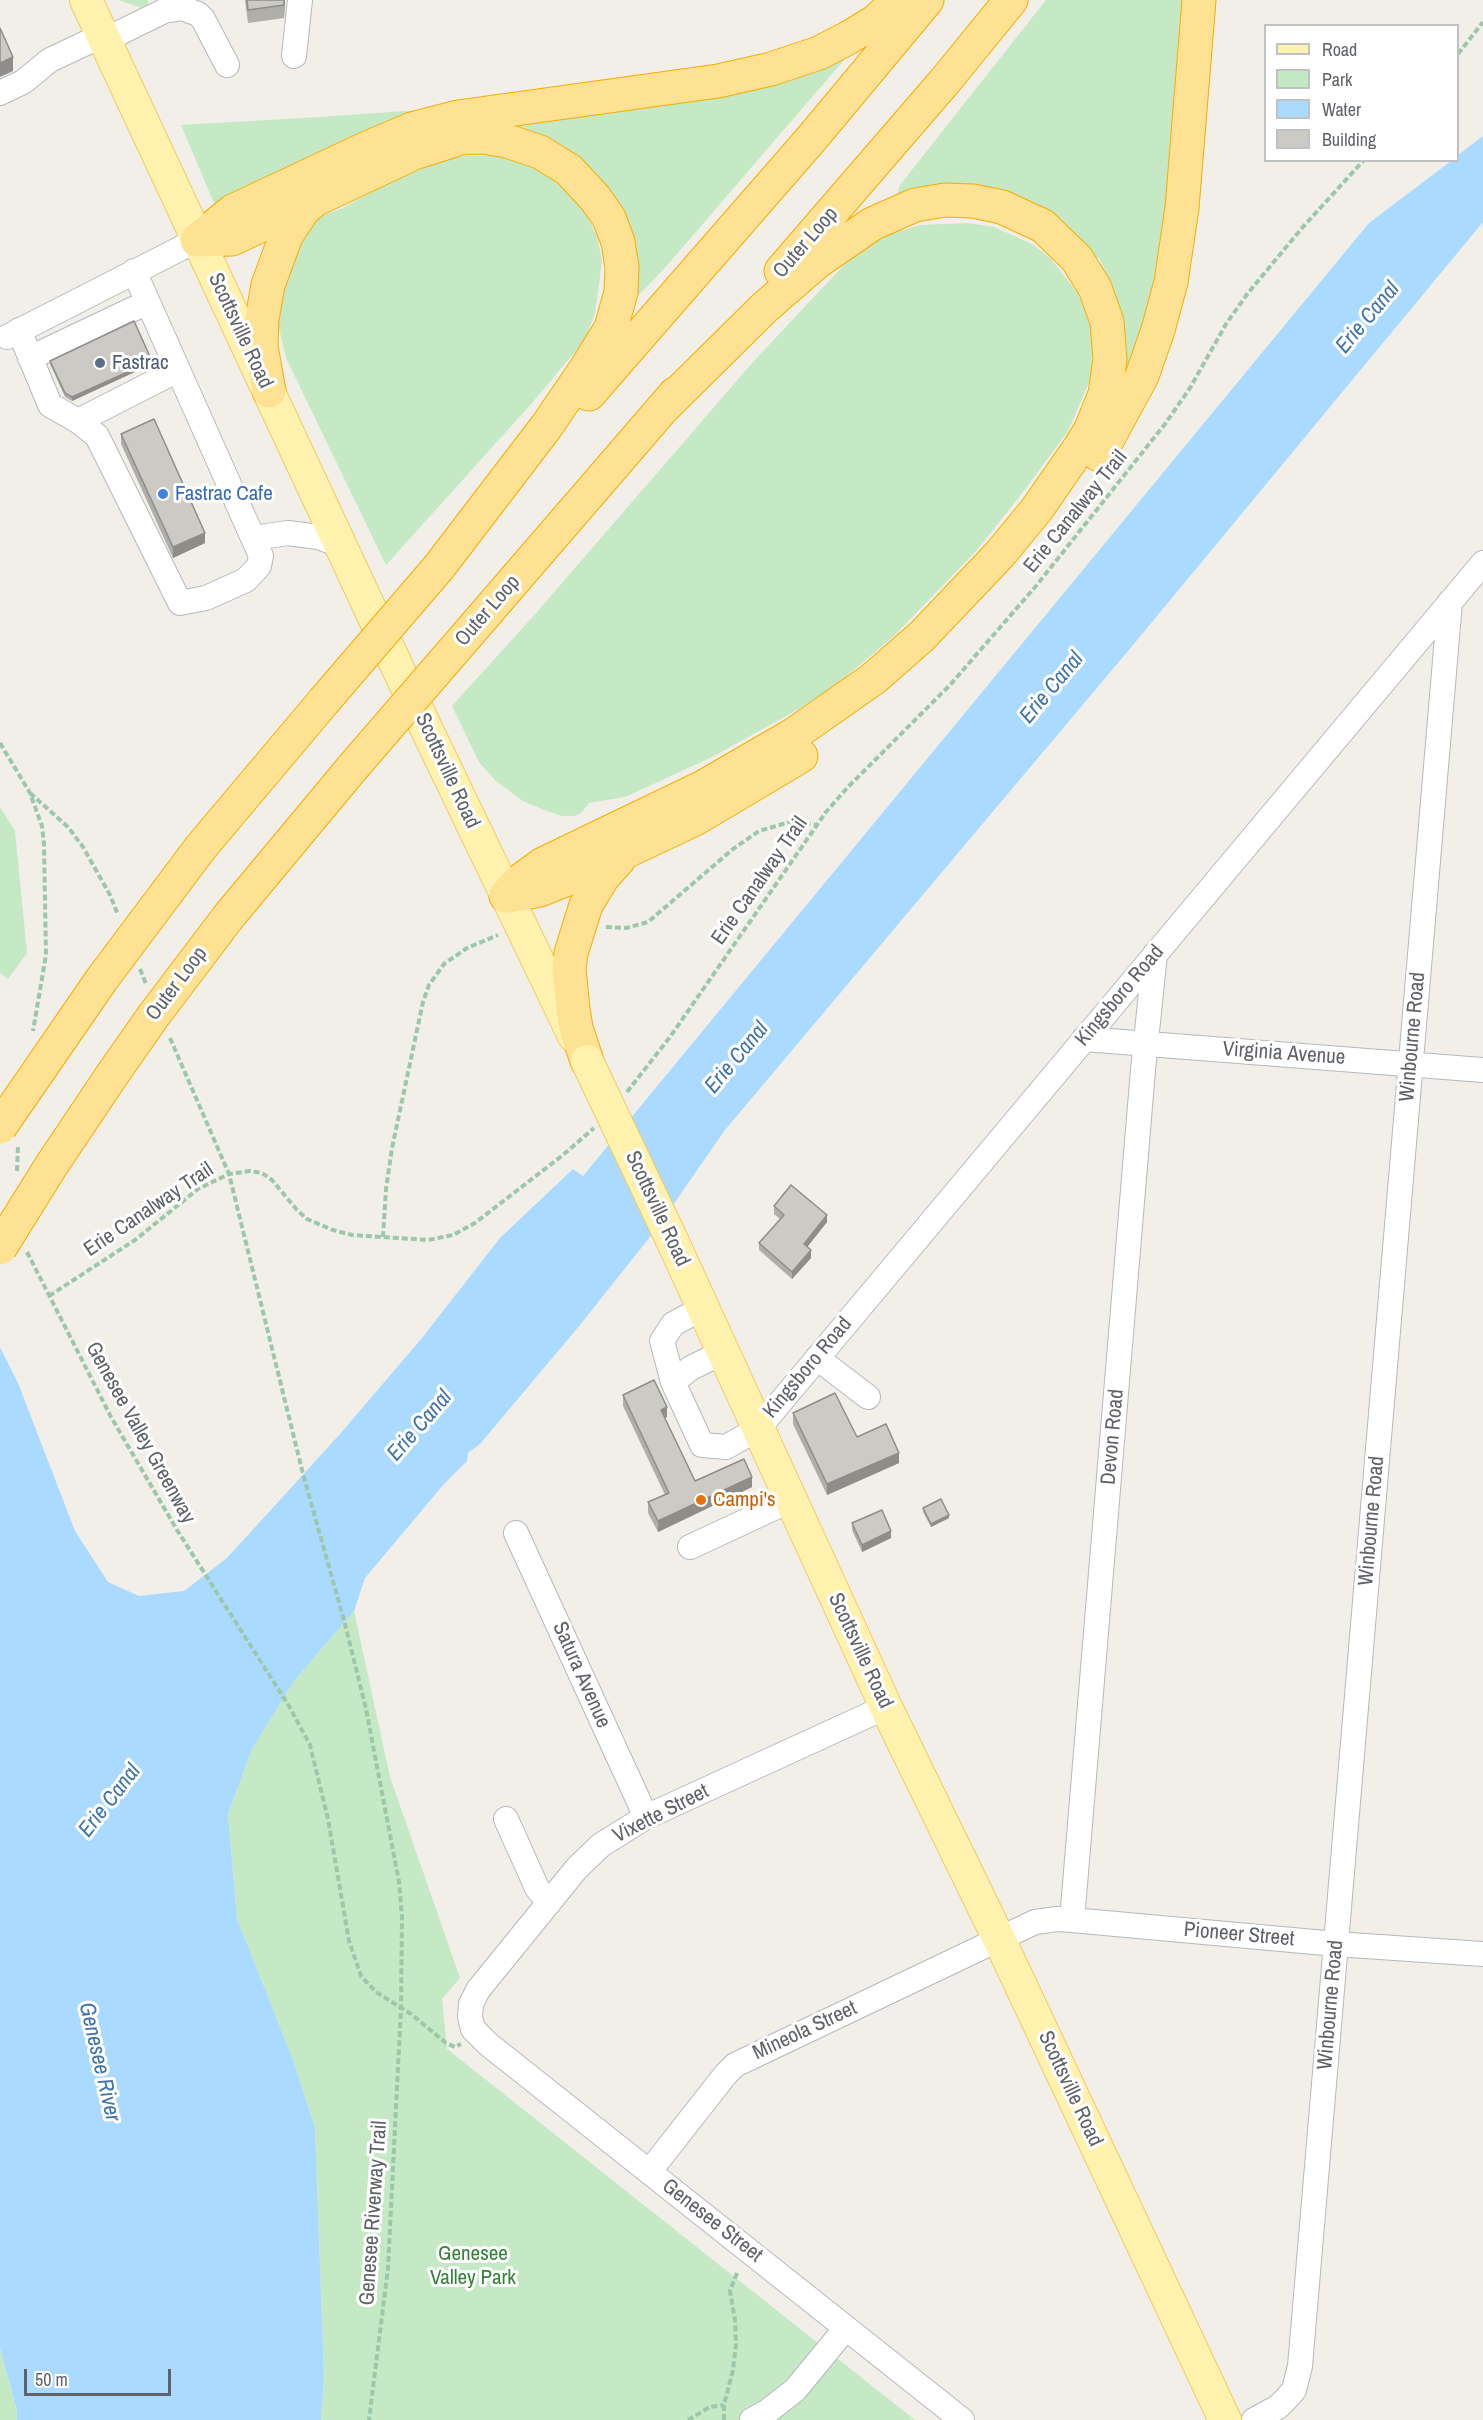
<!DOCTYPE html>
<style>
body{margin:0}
#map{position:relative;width:1483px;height:2420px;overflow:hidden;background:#f1efe8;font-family:"Archivo Narrow",sans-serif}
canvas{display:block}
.legend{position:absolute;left:1264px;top:24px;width:195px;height:138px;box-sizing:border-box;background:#fff;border:2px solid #bfc1c3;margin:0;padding:8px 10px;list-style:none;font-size:18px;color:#5f6368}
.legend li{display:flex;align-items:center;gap:12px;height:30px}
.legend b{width:30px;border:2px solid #bfc1c3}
.scale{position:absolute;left:24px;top:2369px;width:147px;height:27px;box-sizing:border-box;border:3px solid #5f6368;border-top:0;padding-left:8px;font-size:18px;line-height:21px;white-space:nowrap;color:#5f6368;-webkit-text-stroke:4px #fff;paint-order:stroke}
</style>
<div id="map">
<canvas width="1483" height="2420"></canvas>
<ul class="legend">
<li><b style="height:8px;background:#fff2af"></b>Road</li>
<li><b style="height:16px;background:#c5e8c5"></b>Park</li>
<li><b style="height:16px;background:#aadaff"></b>Water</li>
<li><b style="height:16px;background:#cccac5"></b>Building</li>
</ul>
<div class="scale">50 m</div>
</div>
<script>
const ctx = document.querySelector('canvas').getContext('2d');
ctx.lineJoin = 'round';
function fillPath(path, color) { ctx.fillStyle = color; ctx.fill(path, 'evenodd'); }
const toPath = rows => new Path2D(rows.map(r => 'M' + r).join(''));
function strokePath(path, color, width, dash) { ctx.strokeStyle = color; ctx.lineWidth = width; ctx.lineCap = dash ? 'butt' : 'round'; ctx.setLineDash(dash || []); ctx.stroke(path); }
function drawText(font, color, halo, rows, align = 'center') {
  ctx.font = font + ' "Archivo Narrow",sans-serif'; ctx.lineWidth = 6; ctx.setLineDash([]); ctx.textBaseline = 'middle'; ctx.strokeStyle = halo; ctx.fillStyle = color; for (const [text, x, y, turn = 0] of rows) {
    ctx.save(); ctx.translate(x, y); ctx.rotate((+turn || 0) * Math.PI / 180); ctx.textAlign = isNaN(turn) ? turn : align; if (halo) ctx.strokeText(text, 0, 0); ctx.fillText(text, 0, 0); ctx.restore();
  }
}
fillPath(toPath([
 [118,0,148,0,148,5,142,8],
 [1046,0,1189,0,1164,263,1118,396,1121,317,1114,289,1099,258,1088,257,1071,238,901,200,898,192,900,185],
 [856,46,663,270,632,302,624,224,470,125],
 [418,110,214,203,181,125,320,117],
 [488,155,517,159,550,178,570,194,586,214,597,236,602,261,595,313,585,340,532,403,386,565,286,358,278,324,292,243,321,216,343,208,388,182,454,157],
 [968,223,994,227,1012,235,1032,244,1050,258,1077,292,1088,316,1093,339,1092,376,1068,431,1023,492,976,551,894,636,824,695,712,757,625,797,589,803,581,813,574,816,562,816,544,810,523,801,496,781,479,762,452,706,537,612,753,362,845,264,882,238,900,231,920,225],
 [0,807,15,831,27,953,8,979,0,973],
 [354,1611,390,1777,460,1978,442,1999,447,2049,915,2420,321,2420,324,2376,315,2128,293,2060,237,1919,228,1814,252,1749,294,1681],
 [0,2348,17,2412,17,2420,0,2420]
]), '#c5e8c5');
fillPath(toPath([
 [1483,136,1483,222,1133,645,725,1130,657,1228,580,1325,480,1444,468,1453,467,1461,444,1484,365,1578,354,1611,294,1681,252,1749,228,1814,237,1919,293,2060,315,2128,324,2376,321,2420,17,2420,17,2411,0,2348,0,1347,18,1383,75,1531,108,1582,139,1596,184,1591,227,1558,340,1434,422,1338,500,1238,573,1169,583,1176,1369,223,1451,161,1458,160,1458,155]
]), '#aadaff');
const minor = toPath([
 [105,40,164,11,182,8,198,14,203,19,227,65],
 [294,56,300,0],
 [0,93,23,82,50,60,103,35],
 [19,330,50,405,78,421,97,436,180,603,206,598,246,580,259,566,261,556,134,271],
 [7,337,197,240],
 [30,358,148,302],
 [78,421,178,370],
 [253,538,288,533,319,537,341,546],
 [1084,1039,1483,1070],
 [723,1352,691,1368,673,1382,702,1445,726,1447,758,1429,1483,563],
 [817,1358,868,1397],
 [673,1382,662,1341,673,1324,703,1308],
 [516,1533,646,1817],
 [690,1547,791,1500],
 [886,1707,646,1817,601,1845,577,1868,478,1990,471,2004,470,2017,473,2029,488,2044,962,2420],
 [506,1819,537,1888,549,1903],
 [1072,1920,1143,1070,1155,954],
 [649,2172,726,2074,735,2065,1035,1922,1057,1919,1072,1920,1336,1944,1483,1954],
 [752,2420,768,2411,795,2390,846,2328],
 [1254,2420,1278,2407,1286,2399,1294,2390,1300,2366,1450,602]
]);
const major = toPath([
 [86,0,415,705,574,1036],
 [671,1238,886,1707,999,1939,1225,2420]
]);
const highway = toPath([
 [197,240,232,239,414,153,461,138,483,137,507,141,540,152,569,170,595,198,609,218,618,242,622,267,621,292,611,328,587,367,546,427,439,567],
 [197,240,233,211,367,148,412,129,458,117,718,81,771,69,819,53,848,38,876,21,899,0],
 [781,271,945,81,1011,0],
 [269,391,261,347,262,319,268,285,286,236,303,210,311,203],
 [589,394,812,138,927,0],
 [1099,455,1142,376,1158,330,1171,282,1182,208,1199,0],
 [468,634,675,394],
 [201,847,324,701],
 [506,896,517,883,543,864,705,786,793,735,873,679,922,636,1000,554,1037,509,1080,447,1091,429,1105,394,1110,359,1107,322,1095,288,1077,259,1043,226,1002,207,973,201,945,200,915,205,872,224,817,262,764,308,661,410],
 [508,896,540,890,570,878,695,819,801,756],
 [229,916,353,767],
 [587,1061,576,1028,573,1009,569,969,571,953,586,905,603,877,619,859]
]);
strokePath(minor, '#b5b8bc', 26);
strokePath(major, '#f2c960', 34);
strokePath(highway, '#f9ab00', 35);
strokePath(toPath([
 [1458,54,1483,22],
 [0,743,30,793,42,826,44,844,46,955,33,1031],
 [30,793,68,827,83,847,110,895,118,915],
 [606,927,626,928,648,922,733,849,759,831,793,821,817,825],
 [140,969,146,984],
 [170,1038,229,1174,303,1474,345,1624,366,1709,399,1882,402,1917,401,2008,388,2268,369,2420],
 [627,1092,670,1037,826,812,848,787,950,685,1036,586,1165,424,1190,388,1226,324,1248,293,1302,228,1364,160],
 [17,1171,18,1146],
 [383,1237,386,1189,392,1148,423,1002,429,985,444,964,467,948,498,935],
 [27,1252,111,1417,177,1530,289,1706,310,1745,328,1819,349,1941,361,1976,376,1992,411,2014,446,2043,455,2047,461,2044],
 [49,1296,135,1240,198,1189,229,1174,250,1171,262,1173,272,1180,297,1210,307,1219,333,1230,352,1235,428,1240,453,1235,475,1223,563,1155,594,1128],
 [688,2420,710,2407,724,2405],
 [724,2420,724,2405,733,2370,736,2344,735,2320,730,2291,737,2273]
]), '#9cc7a9', 4, [6, 3]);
strokePath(minor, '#fff', 24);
strokePath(major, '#fff2af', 32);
strokePath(highway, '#fde293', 33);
const majorBridge = toPath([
 [587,1061,671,1238]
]);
const highwayBridge = toPath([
 [324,701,439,567],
 [353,767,468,634],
 [0,1127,102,979,201,847],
 [0,1248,51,1166,112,1075,154,1015,229,916]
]);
strokePath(majorBridge, '#f2c960', 34, []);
strokePath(highwayBridge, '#f9ab00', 35, []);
strokePath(majorBridge, '#fff2af', 32);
strokePath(highwayBridge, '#fde293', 33);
fillPath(toPath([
 [245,0,285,0,284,18,248,23],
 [50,361,152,364,72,401,65,397,50,364],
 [121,434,205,543,173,558,121,444],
 [774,1206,827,1222,807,1247,811,1258,792,1279,759,1250,759,1243,780,1219,774,1214],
 [623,1395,667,1417,665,1418,695,1481,752,1487,658,1532,648,1513,648,1502,665,1495,623,1406],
 [793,1413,857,1437,899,1463,827,1495,793,1424],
 [923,1508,949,1518,931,1527,923,1512],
 [852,1523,891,1538,862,1552,852,1530]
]), '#afaea9');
fillPath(toPath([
 [284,0,285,0,284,18],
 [13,57,13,71,0,77,0,63],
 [152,361,152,364,72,401,72,397],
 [205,533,205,543,173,558,173,547],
 [827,1215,827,1222,804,1251,804,1244],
 [811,1250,811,1258,792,1279,792,1272],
 [667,1407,667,1417,661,1420,661,1410],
 [899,1453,899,1463,827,1495,827,1484],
 [752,1477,752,1487,658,1532,658,1521],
 [949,1515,949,1518,931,1527,931,1524],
 [891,1531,891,1538,862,1552,862,1545]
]), '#8f8d8a');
const building = toPath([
 [247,0,284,0,284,5,248,10,247,0],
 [0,28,13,57,0,63,0,28],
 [134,321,152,361,72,397,65,393,50,361,134,321],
 [154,419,205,533,173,547,121,434,154,419],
 [791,1185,827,1215,804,1244,811,1250,792,1272,759,1243,784,1215,774,1206,791,1185],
 [654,1380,667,1407,661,1410,695,1481,744,1459,752,1477,658,1521,648,1502,669,1493,623,1395,654,1380],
 [835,1393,857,1437,886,1424,899,1453,827,1484,793,1413,835,1393],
 [941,1499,949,1515,931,1524,923,1508,941,1499],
 [882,1510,891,1531,862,1545,852,1523,882,1510]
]);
fillPath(building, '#cccac5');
strokePath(building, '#8f8d8a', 1.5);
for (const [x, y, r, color] of [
 [100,363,6,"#5c6f8a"],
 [163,494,6,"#3f7fe0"],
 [701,1500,6,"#e8710a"]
]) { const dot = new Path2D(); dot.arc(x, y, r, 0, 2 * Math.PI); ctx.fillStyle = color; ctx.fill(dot); strokePath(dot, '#fff', 2); }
drawText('21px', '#5f6368', '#fff', [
 ["Outer Loop",806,243,-49],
 ["Scottsville Road",240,331,65],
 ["Erie Canalway Trail",1076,512,-51],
 ["Outer Loop",488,611,-49],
 ["Scottsville Road",447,771,65],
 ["Erie Canalway Trail",760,881,-55],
 ["Outer Loop",177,984,-53],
 ["Kingsboro Road",1120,996,-50],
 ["Winbourne Road",1413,1037,-85],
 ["Virginia Avenue",1284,1054,4],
 ["Scottsville Road",657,1209,65],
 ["Erie Canalway Trail",149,1210,-34],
 ["Kingsboro Road",808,1368,-50],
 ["Genesee Valley Greenway",140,1433,61],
 ["Devon Road",1113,1437,-85],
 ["Winbourne Road",1372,1521,-85],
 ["Scottsville Road",860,1651,65],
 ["Satura Avenue",581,1675,66],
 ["Vixette Street",661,1814,-27],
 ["Pioneer Street",1239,1935,5],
 ["Winbourne Road",1331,2005,-85],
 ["Mineola Street",805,2031,-25],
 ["Scottsville Road",1070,2089,65],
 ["Genesee Riverway Trail",374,2213,-86],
 ["Genesee Street",712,2221,38]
]);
drawText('21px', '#4e5e75', '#fff', [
 ["Fastrac",112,363]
], 'left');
drawText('21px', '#366cbe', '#fff', [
 ["Fastrac Cafe",175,494]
], 'left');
drawText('21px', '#c56008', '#fff', [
 ["Campi's",713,1500]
], 'left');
drawText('21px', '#348238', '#fff', [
 ["Genesee",473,2254],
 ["Valley Park",473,2278]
]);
drawText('italic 22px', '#4174aa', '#fff', [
 ["Erie Canal",1368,318,-50],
 ["Erie Canal",1052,688,-50],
 ["Erie Canal",737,1058,-50],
 ["Erie Canal",420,1426,-49],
 ["Erie Canal",110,1801,-52],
 ["Genesee River",99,2062,77]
]);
</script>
